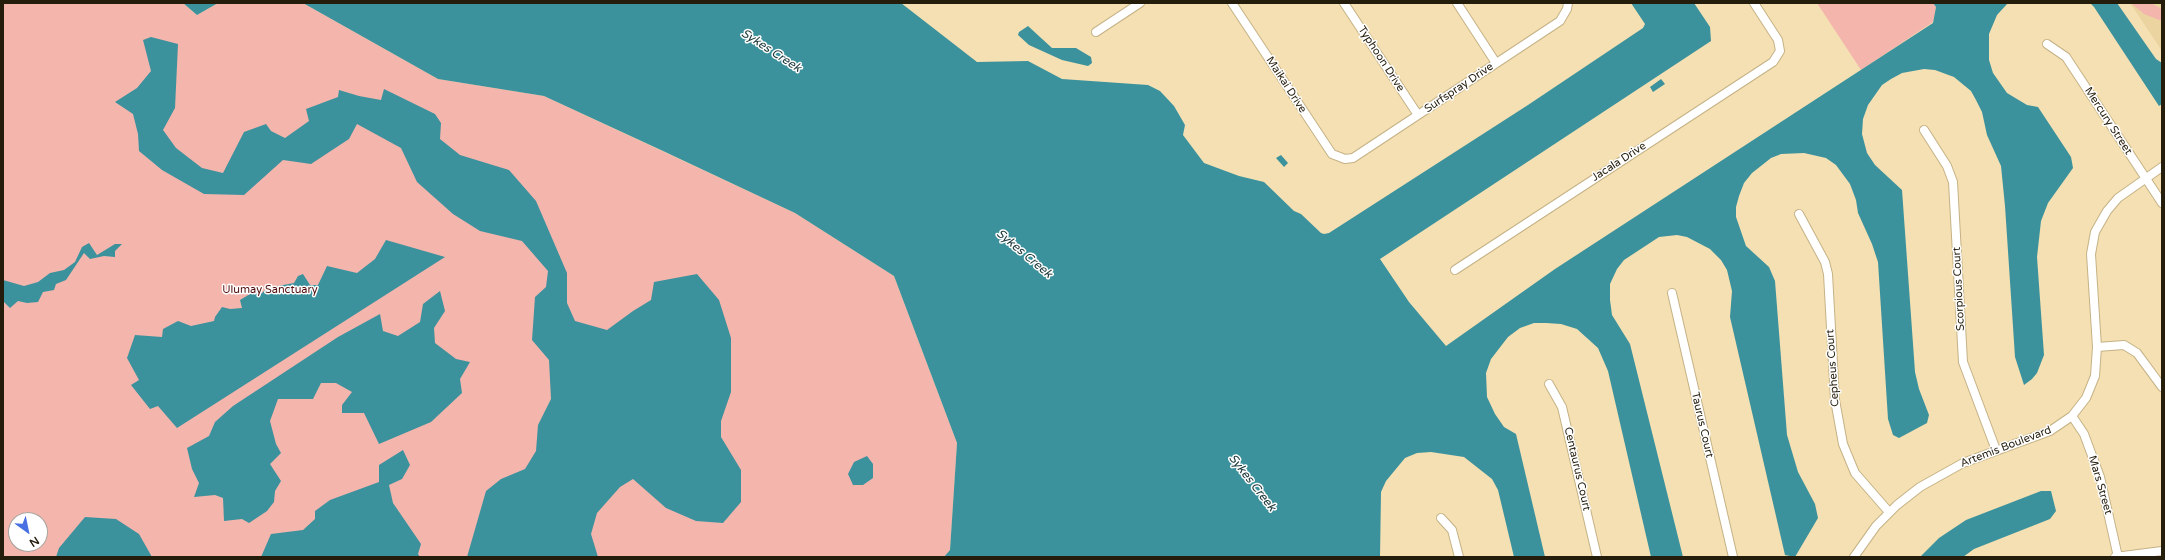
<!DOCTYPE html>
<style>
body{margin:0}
#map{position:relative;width:2165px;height:560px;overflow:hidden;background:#f4e0b2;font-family:"Varela Round",sans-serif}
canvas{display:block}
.frame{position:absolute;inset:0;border:4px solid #251d0c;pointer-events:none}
.north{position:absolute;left:8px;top:512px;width:40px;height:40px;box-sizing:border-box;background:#fff;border:1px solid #a8a59e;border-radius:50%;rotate:147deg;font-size:11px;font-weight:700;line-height:16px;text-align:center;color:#251d0c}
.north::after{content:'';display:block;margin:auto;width:14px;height:18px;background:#496fe2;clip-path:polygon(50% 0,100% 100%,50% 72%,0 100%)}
</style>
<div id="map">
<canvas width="2165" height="560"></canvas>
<div class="frame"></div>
<div class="north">N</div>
</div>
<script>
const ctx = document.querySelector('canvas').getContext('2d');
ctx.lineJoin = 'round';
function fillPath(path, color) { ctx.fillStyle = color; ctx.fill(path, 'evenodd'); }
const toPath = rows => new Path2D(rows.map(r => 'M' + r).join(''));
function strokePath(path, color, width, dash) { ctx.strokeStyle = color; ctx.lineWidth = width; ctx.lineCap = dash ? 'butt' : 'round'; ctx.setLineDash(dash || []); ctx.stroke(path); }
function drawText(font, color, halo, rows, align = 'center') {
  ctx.font = font + ' "Varela Round",sans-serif'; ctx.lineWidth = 3; ctx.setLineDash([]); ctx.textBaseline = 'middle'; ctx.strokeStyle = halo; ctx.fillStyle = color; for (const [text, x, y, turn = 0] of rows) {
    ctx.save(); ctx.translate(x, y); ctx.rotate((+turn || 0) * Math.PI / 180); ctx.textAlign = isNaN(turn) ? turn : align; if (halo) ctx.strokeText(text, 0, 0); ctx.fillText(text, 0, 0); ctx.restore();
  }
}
fillPath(toPath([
 [2130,3,2162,3,2162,51]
]), '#ebd49f');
fillPath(toPath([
 [3,3,183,3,197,15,218,3,303,3,438,79,544,96,795,213,894,276,957,443,950,551,944,557,3,557],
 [16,520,40,520,40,544,16,544],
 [1817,3,1933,3,1936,7,1933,22,1861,70],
 [2131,3,2151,3,2162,9,2162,21,2144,14]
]), '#f4b5ad');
fillPath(toPath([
 [183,3,218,3,197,15],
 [303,3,901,3,977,62,1028,61,1062,79,1148,85,1160,91,1174,106,1185,125,1183,135,1204,163,1239,176,1264,182,1294,211,1301,214,1321,233,1324,234,1329,233,1528,105,1643,28,1645,24,1631,3,1694,3,1710,27,1711,41,1380,259,1409,302,1446,346,1555,269,1933,23,1936,7,1933,3,2008,3,1997,15,1989,34,1989,60,1993,73,2007,93,2027,105,2038,107,2071,157,2073,168,2048,203,2041,221,2037,257,2044,355,2037,373,2032,379,2024,385,2015,357,2005,206,2001,166,1987,135,1982,112,1976,100,1971,91,1954,77,1935,70,1924,69,1902,73,1891,79,1882,85,1868,105,1863,119,1862,134,1867,153,1875,165,1902,190,1915,372,1919,389,1929,415,1927,423,1899,438,1893,435,1888,419,1878,262,1872,244,1858,213,1856,200,1850,184,1836,165,1826,158,1804,153,1781,154,1771,158,1752,173,1744,183,1739,196,1736,207,1736,217,1746,246,1769,267,1775,281,1787,435,1798,472,1815,504,1818,518,1795,557,1785,555,1730,317,1732,291,1727,270,1721,260,1710,249,1687,237,1677,235,1659,237,1624,260,1617,269,1610,284,1610,300,1612,315,1630,344,1683,557,1651,557,1608,371,1598,348,1577,329,1561,324,1546,323,1534,323,1520,328,1508,337,1491,359,1486,373,1487,397,1495,414,1504,427,1516,434,1545,557,1514,557,1498,490,1492,479,1464,457,1431,452,1417,453,1405,458,1386,481,1381,492,1380,557,944,557,950,550,957,443,894,276,795,213,663,151,544,96,438,79],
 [2090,3,2117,3,2156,59,2162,63,2162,104,2159,106,2094,7],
 [1028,26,1052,48,1076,48,1091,57,1092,63,1088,66,1062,60,1029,45,1018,35,1019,32],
 [151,37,178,44,175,108,163,130,176,148,202,168,223,173,244,132,266,124,271,131,285,138,309,121,306,109,338,97,339,90,359,96,381,100,384,89,435,114,441,123,440,139,460,155,509,170,536,201,567,273,567,303,575,321,607,330,633,311,651,300,654,282,697,274,719,300,731,338,731,392,721,421,721,437,741,470,741,502,723,523,696,521,666,508,633,479,620,487,597,513,591,534,598,557,467,557,486,491,501,479,525,469,536,451,538,425,551,399,549,360,532,340,535,297,546,287,548,271,522,241,480,231,453,214,417,182,401,148,357,124,349,139,311,164,283,160,244,195,204,194,162,170,139,151,138,134,133,114,115,102,137,88,151,71,143,40],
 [1661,79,1665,84,1653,92,1650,87],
 [1281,155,1288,163,1284,167,1276,158],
 [386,240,445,257,177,428,158,406,150,409,131,385,139,380,127,358,135,335,162,337,163,329,178,321,191,326,214,321,215,317,222,307,230,309,242,308,240,300,250,294,262,293,267,288,294,283,298,276,303,274,310,285,318,285,327,266,357,273,375,259],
 [89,243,97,255,115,244,122,244,115,251,115,257,104,256,90,259,84,253,66,280,56,284,54,290,43,292,38,302,27,303,18,301,10,308,3,301,3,280,24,286,38,282,50,273,64,270,75,262,82,247],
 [440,291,445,311,434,328,435,343,456,359,470,362,460,379,462,393,431,422,379,444,364,413,342,413,342,405,352,392,336,383,321,383,313,399,278,399,270,421,276,444,281,453,270,464,281,481,275,491,274,502,267,511,249,523,242,519,224,521,223,498,215,495,194,497,199,483,192,469,187,448,209,436,215,422,233,406,338,337,380,314,383,331,398,336,420,322,423,304],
 [403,450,410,465,402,479,389,485,393,503,421,544,418,554,420,557,261,557,271,534,303,530,315,519,315,511,330,500,379,482,379,465],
 [867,456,873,464,873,478,863,485,853,485,848,474,854,462],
 [2041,491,2051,491,2056,511,2050,519,1974,549,1963,557,1920,557,1939,538,1966,520],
 [85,517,116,519,139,534,152,557,56,557,59,548]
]), '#3b929d');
const street = toPath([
 [1232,3,1332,154,1345,159,1353,158,1560,21,1567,9,1568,3],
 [1344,3,1418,115],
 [1457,3,1496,63],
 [1096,32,1140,3],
 [2047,44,2066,57,2162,203],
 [1924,130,1947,166,1953,182,1963,362,1996,450],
 [1799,214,1825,262,1828,274,1835,400,1843,444,1855,473,1889,512],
 [1455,270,1773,62,1780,51,1778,40,1754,3],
 [1672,293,1733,557],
 [2097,347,2124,345,2137,353,2162,387],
 [1549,384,1562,407,1597,557],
 [2072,416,2084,434,2100,477,2118,557],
 [1441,518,1452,530,1459,557],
 [1854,557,1876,526,1897,505,1920,487,1963,463,2050,431,2072,416,2086,398,2095,376,2097,347,2091,254,2095,232,2107,211,2118,198,2162,167],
 [2115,557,2162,551]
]);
strokePath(street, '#c5b286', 10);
strokePath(street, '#fff', 8);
drawText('11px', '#251d0c', '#fff', [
 ["Typhoon Drive",1381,59,57],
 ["Maikai Drive",1286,85,57],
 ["Surfspray Drive",1459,88,-34],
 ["Mercury Street",2108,121,57],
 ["Jacala Drive",1619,162,-33],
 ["Scorpious Court",1959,289,-93],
 ["Cepheus Court",1833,368,-94],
 ["Taurus Court",1702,425,77],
 ["Artemis Boulevard",2006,447,-21],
 ["Centaurus Court",1577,469,77],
 ["Mars Street",2100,485,74]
]);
drawText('11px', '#530d0c', '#fff', [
 ["Ulumay Sanctuary",270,290]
]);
drawText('italic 12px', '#1b373b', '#fff', [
 ["Sykes Creek",771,51,33],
 ["Sykes Creek",1024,254,40],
 ["Sykes Creek",1252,483,52]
]);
</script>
